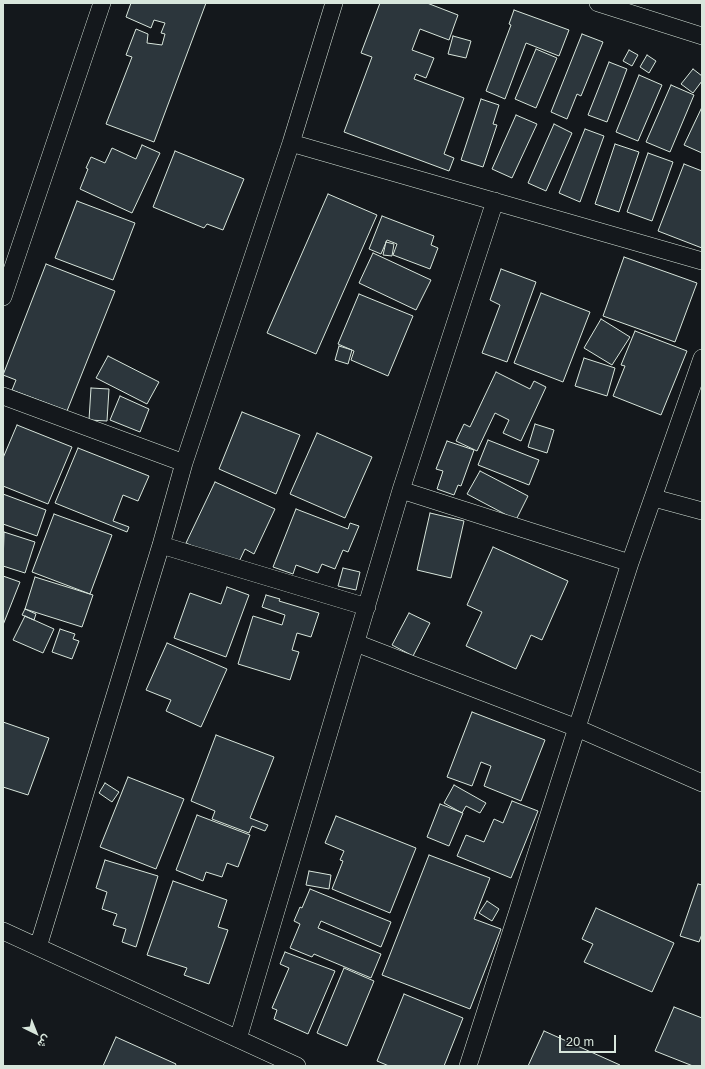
<!DOCTYPE html>
<meta charset="utf-8">
<style>
body{margin:0}
#map{position:relative;width:705px;height:1069px;overflow:hidden;background:#14181c;font-family:"Golos Text",Vazirmatn,sans-serif}
canvas{display:block}
.frame{position:absolute;inset:0;border:4px solid #d8e6dc;pointer-events:none}
.north{position:absolute;left:16px;top:1013px;width:40px;height:40px;-webkit-text-stroke:3px #14181c;paint-order:stroke;rotate:137deg;font-size:11px;font-weight:700;line-height:16px;text-align:center;color:#d8e6dc}
.north::after{content:'';display:block;margin:auto;width:14px;height:18px;background:#d8e6dc;clip-path:polygon(50% 0,100% 100%,50% 72%,0 100%)}
.scale{position:absolute;left:559px;top:1035px;width:57px;height:18px;box-sizing:border-box;border:2px solid #d8e6dc;border-top:0;padding-left:5px;font-size:12px;line-height:14px;white-space:nowrap;color:#d8e6dc;-webkit-text-stroke:3px #14181c;paint-order:stroke}
</style>
<div id="map">
<canvas width="705" height="1069"></canvas>
<div class="frame"></div>
<div class="north">ش</div>
<div class="scale">20 m</div>
</div>
<script>
const ctx = document.querySelector('canvas').getContext('2d');
ctx.lineJoin = 'round';
function fillPath(path, color) { ctx.fillStyle = color; ctx.fill(path, 'evenodd'); }
const toPath = rows => new Path2D(rows.map(r => 'M' + r).join(''));
function strokePath(path, color, width, dash) { ctx.strokeStyle = color; ctx.lineWidth = width; ctx.lineCap = dash ? 'butt' : 'round'; ctx.setLineDash(dash || []); ctx.stroke(path); }
const building = toPath([
 [131,3,206,3,154,142,106,124,132,57,126,55,136,29,148,34,147,43,162,45,165,34,161,33,165,23,154,20,151,28,126,17,131,3],
 [380,3,427,3,458,15,449,40,420,29,412,50,434,58,426,78,416,74,414,79,464,98,444,154,454,158,449,171,344,132,372,57,361,53,380,3],
 [514,10,569,30,559,56,526,43,505,99,486,91,511,25,509,24,514,10],
 [582,34,603,42,581,96,577,94,567,119,551,112,582,34],
 [453,36,471,41,466,58,448,54,453,36],
 [536,49,557,58,536,108,515,99,536,49],
 [629,50,638,55,632,66,623,61,629,50],
 [647,55,656,61,649,73,640,67,647,55],
 [609,62,627,69,607,122,588,115,609,62],
 [693,69,702,76,702,81,693,93,681,84,693,69],
 [639,75,662,85,638,141,616,132,639,75],
 [671,85,694,95,670,152,646,142,671,85],
 [481,99,499,105,493,124,497,125,483,167,461,160,481,99],
 [702,107,702,153,684,145,702,107],
 [516,115,537,124,512,178,492,169,516,115],
 [554,124,572,133,546,191,528,183,554,124],
 [585,129,604,136,580,202,559,193,585,129],
 [615,144,639,152,619,212,595,204,615,144],
 [142,145,160,153,132,213,80,189,88,169,86,168,91,157,105,163,112,148,136,159,142,145],
 [175,151,244,179,223,230,207,224,204,228,153,207,175,151],
 [648,153,673,162,652,221,627,212,648,153],
 [684,164,702,171,702,248,658,231,684,164],
 [328,194,377,215,316,354,267,333,328,194],
 [77,201,135,223,113,280,55,258,77,201],
 [382,216,434,236,431,245,438,248,430,269,393,255,397,244,387,240,381,254,369,249,382,216],
 [386,242,394,244,392,256,383,255,386,242],
 [373,253,431,280,416,310,359,283,373,253],
 [624,257,697,283,675,342,603,316,624,257],
 [46,264,115,291,67,411,12,390,16,380,3,375,46,264],
 [501,269,536,282,507,362,482,353,500,305,490,300,501,269],
 [541,293,590,312,563,382,514,363,541,293],
 [359,294,413,316,388,376,351,360,354,351,338,344,359,294],
 [601,319,630,337,612,365,584,348,601,319],
 [635,331,687,351,661,415,613,396,625,366,621,365,635,331],
 [339,346,352,350,348,364,335,360,339,346],
 [108,356,159,382,147,404,96,378,108,356],
 [584,358,615,368,607,396,575,386,584,358],
 [496,372,530,389,534,381,546,387,521,441,503,433,509,420,495,413,477,451,456,441,464,424,470,427,496,372],
 [91,388,109,389,107,421,89,420,91,388],
 [120,396,149,409,140,432,110,420,120,396],
 [242,412,300,435,276,494,219,469,242,412],
 [535,424,554,430,547,453,528,447,535,424],
 [17,425,72,447,48,504,3,486,3,458,17,425],
 [317,433,372,457,345,518,290,494,317,433],
 [488,440,539,460,529,485,478,465,488,440],
 [447,441,474,450,461,486,458,485,454,495,437,489,443,471,436,469,447,441],
 [78,448,149,476,138,501,123,495,113,521,129,527,127,532,55,503,78,448],
 [480,471,528,496,516,520,467,494,480,471],
 [215,482,275,509,254,554,245,549,237,566,186,543,215,482],
 [3,494,46,510,37,536,3,524,3,494],
 [296,509,348,529,350,523,359,526,348,552,343,550,335,569,322,564,318,573,296,565,293,574,273,567,296,509],
 [430,513,464,521,451,578,417,570,430,513],
 [54,514,112,535,90,594,32,572,54,514],
 [4,532,35,542,25,573,3,566,4,532],
 [493,547,568,581,542,640,531,635,516,669,466,646,482,612,467,605,493,547],
 [343,568,360,572,356,590,338,586,343,568],
 [3,576,20,582,3,625,3,576],
 [35,577,93,595,82,627,25,609,35,577],
 [227,587,249,595,226,657,174,638,190,593,221,604,227,587],
 [266,595,280,599,279,601,319,613,311,637,297,633,292,650,299,652,290,680,238,664,253,616,282,625,285,615,262,607,266,595],
 [25,609,36,614,34,620,22,615,25,609],
 [409,613,430,623,413,656,392,645,409,613],
 [25,616,54,629,43,653,13,640,25,616],
 [60,629,75,634,73,639,79,641,72,659,52,652,60,629],
 [167,643,227,669,201,727,166,711,171,700,146,690,167,643],
 [472,712,545,740,521,801,484,786,491,766,481,762,472,786,447,777,472,712],
 [3,722,49,738,28,795,3,787,3,722],
 [216,735,274,757,250,818,268,825,265,831,252,826,249,833,212,819,215,811,191,801,216,735],
 [128,777,184,799,156,869,100,847,128,777],
 [105,783,119,792,112,802,99,793,105,783],
 [454,785,486,803,480,813,466,806,462,813,444,803,454,785],
 [512,801,538,811,511,878,457,856,466,835,484,842,494,819,503,823,512,801],
 [440,804,463,813,449,846,427,837,440,804],
 [197,815,250,835,238,867,227,863,222,877,206,872,203,881,176,870,197,815],
 [336,816,416,848,390,913,332,889,343,861,340,860,344,851,325,843,336,816],
 [429,855,490,878,474,919,501,929,470,1009,382,975,429,855],
 [105,860,158,876,136,947,122,942,126,929,113,925,117,914,102,909,107,892,96,888,105,860],
 [309,871,331,875,329,889,306,885,309,871],
 [173,881,227,900,218,927,228,930,209,984,184,975,187,968,147,955,173,881],
 [698,884,702,885,702,934,699,942,680,936,698,884],
 [310,889,391,922,381,947,321,921,318,928,381,954,371,978,314,954,312,957,290,948,300,924,294,921,300,907,302,908,310,889],
 [487,901,499,909,492,921,479,913,487,901],
 [596,908,674,943,652,992,584,962,593,944,582,939,596,908],
 [285,952,335,971,308,1034,274,1019,277,1010,272,1008,289,968,280,964,285,952],
 [344,968,374,981,347,1046,317,1033,344,968],
 [404,994,463,1018,444,1066,389,1066,377,1061,404,994],
 [674,1007,702,1018,702,1066,693,1066,655,1051,674,1007],
 [544,1031,620,1065,620,1066,528,1066,544,1031],
 [116,1037,176,1064,175,1066,103,1066,116,1037]
]);
fillPath(building, '#2c363c');
strokePath(building, '#d8e6dc', 1);
const street = toPath([
 [598,3,702,36],
 [291,143,702,261],
 [3,297,102,3],
 [3,396,184,463],
 [401,490,630,563],
 [654,498,702,511],
 [161,545,367,607],
 [356,643,577,728,702,783],
 [3,931,297,1066],
 [38,947,161,545,184,463,291,143,334,3],
 [238,1039,401,490,495,201],
 [468,1066,630,563,702,358]
]);
strokePath(street, '#d8e6dc', 18);
strokePath(street, '#14181c', 17);
</script>
